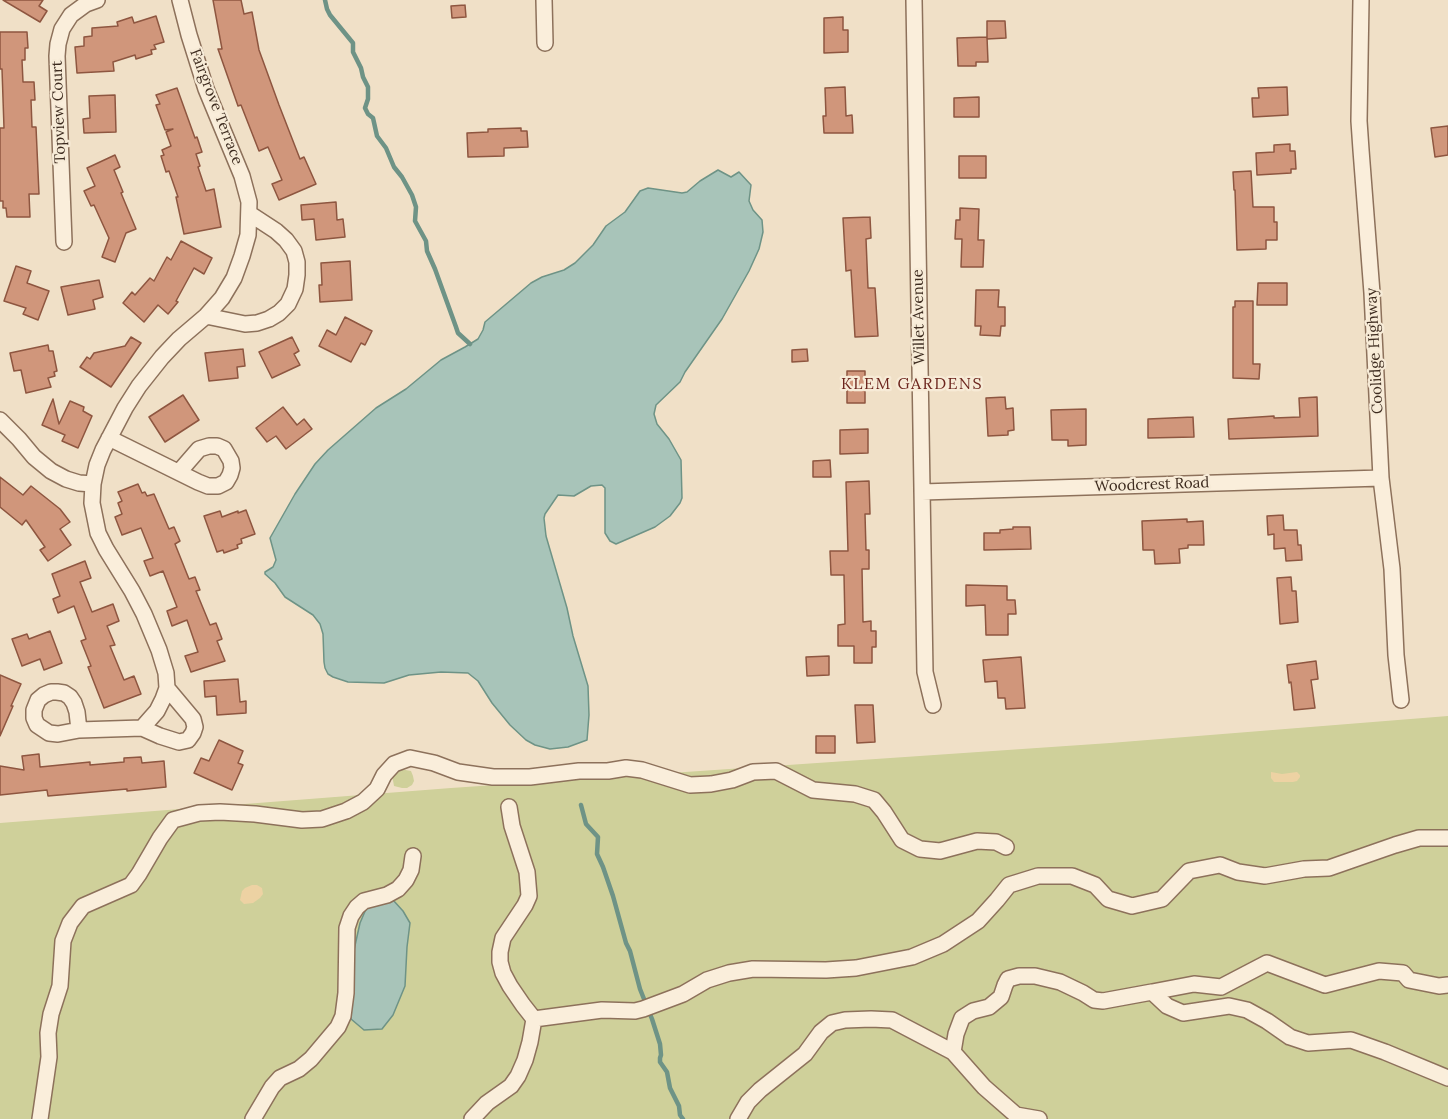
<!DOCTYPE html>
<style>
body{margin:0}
canvas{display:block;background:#f0e0c7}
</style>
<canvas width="1448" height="1119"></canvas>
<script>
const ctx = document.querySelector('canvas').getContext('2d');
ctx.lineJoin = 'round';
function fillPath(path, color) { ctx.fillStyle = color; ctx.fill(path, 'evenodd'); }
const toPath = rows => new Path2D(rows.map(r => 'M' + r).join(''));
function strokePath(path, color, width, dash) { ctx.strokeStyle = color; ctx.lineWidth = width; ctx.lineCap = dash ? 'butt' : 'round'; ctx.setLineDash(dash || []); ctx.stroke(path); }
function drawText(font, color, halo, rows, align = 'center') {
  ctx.font = font + ' Lora,serif'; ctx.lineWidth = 4.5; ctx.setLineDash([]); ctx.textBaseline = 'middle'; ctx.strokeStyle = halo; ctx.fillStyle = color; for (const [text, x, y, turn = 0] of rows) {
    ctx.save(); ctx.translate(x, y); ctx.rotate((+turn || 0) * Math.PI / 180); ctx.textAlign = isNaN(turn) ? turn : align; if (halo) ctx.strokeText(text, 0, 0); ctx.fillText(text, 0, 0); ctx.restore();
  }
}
fillPath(toPath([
 [1448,716,1448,1119,0,1119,0,823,451,788,1110,743],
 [400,769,411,771,413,776,414,781,412,785,407,788,402,788,394,786,392,775]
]), '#cfd09a');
fillPath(toPath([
 [1271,772,1282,774,1297,772,1300,775,1300,777,1297,781,1293,782,1274,782,1271,778],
 [252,885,257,885,262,888,263,894,260,898,253,903,244,904,240,900,242,891,245,888]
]), '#edd2a3');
const water = toPath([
 [718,170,731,177,739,172,751,185,749,201,753,210,762,220,763,232,759,249,749,271,722,319,685,372,680,382,656,405,654,414,657,424,669,439,681,460,682,498,680,503,670,516,655,527,616,544,610,541,605,533,605,488,602,485,591,486,574,496,558,495,545,514,544,518,546,536,567,608,573,636,588,686,589,715,587,740,568,747,550,749,535,745,526,740,510,725,492,703,478,681,468,673,441,672,409,675,384,683,348,682,333,677,328,674,325,668,324,662,323,634,320,624,313,615,285,597,275,583,265,574,265,572,273,567,276,560,270,538,295,494,315,464,328,450,376,408,406,389,441,360,465,347,478,339,483,330,485,322,531,283,542,277,564,270,575,263,593,245,606,226,625,212,640,191,648,188,682,193,687,192,700,181,718,170],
 [393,900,403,911,410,923,407,947,405,986,393,1015,382,1029,364,1030,351,1019,350,1007,354,950,360,923,366,909,375,903,393,900]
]);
fillPath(water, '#a8c4b9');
strokePath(water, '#6e9386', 1.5);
strokePath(toPath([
 [325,0,327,9,330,15,353,43,353,52,361,68,363,77,368,87,368,99,365,108,368,114,373,118,377,136,386,148,394,167,402,177,412,195,416,207,415,221,426,241,427,251,435,269,456,327,458,333,470,344],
 [581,805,586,824,598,837,597,854,603,867,613,896,626,943,630,951,640,989,652,1019,660,1044,661,1055,660,1058,660,1062,667,1072,670,1088,679,1106,680,1115,683,1119]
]), '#6e9386', 4.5);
const building = toPath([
 [3,0,43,0,39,6,47,11,40,22,3,0],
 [213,0,241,0,244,14,252,12,259,50,279,105,300,159,304,157,316,184,279,200,272,184,282,180,268,147,259,151,241,105,238,106,218,49,222,49,213,0],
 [465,5,466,17,452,18,451,6,465,5],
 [156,16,164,42,154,45,156,49,151,50,152,54,136,59,135,55,113,62,114,71,77,73,75,47,84,46,84,37,92,36,92,28,118,26,117,22,132,17,134,23,156,16],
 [843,17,843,30,848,30,848,52,824,53,824,18,843,17],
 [987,21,1005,21,1006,38,987,39,987,21],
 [0,32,27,32,28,48,25,48,25,60,22,60,23,82,34,82,35,100,31,100,32,127,36,127,39,194,29,194,30,217,7,217,6,208,3,208,3,201,0,201,0,128,4,128,2,69,0,69,0,32],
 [987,37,988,62,976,62,976,66,958,66,957,38,987,37],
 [845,87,846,116,852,115,853,133,824,133,823,116,826,116,825,88,845,87],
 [1287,87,1288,115,1253,117,1252,98,1259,98,1258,88,1287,87],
 [177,88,195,138,197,137,202,152,196,154,200,166,198,167,206,191,214,189,221,227,184,234,176,197,178,197,169,171,166,172,161,156,164,155,162,150,171,146,166,132,173,129,165,130,156,105,160,104,156,95,177,88],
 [115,95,116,132,84,133,83,119,90,118,89,96,115,95],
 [979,97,979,117,954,117,954,98,979,97],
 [1448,126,1448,155,1435,157,1431,128,1448,126],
 [521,128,521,131,527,131,528,147,504,148,504,156,468,157,467,133,488,132,488,129,521,128],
 [1290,144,1290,151,1295,151,1296,169,1291,169,1291,173,1257,175,1256,153,1274,152,1274,145,1290,144],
 [115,155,120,167,114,170,123,192,121,193,136,229,126,233,115,262,102,257,109,238,94,205,91,206,84,191,95,186,87,168,115,155],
 [959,156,986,156,986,178,959,178,959,156],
 [1251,171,1253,207,1274,207,1274,222,1277,222,1277,240,1266,240,1266,249,1237,250,1235,190,1234,190,1233,172,1251,171],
 [336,202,337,220,343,219,345,237,316,240,314,219,302,220,301,205,336,202],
 [960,208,979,209,978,240,984,240,983,267,961,267,962,239,955,239,956,220,960,220,960,208],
 [870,217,871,238,866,239,868,288,875,288,878,336,855,337,851,270,846,271,843,218,870,217],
 [181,241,212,258,204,274,194,268,176,301,178,302,168,314,158,305,144,322,123,303,132,292,135,295,150,278,154,281,167,257,171,260,181,241],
 [350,261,352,300,320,302,319,285,322,285,321,263,350,261],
 [16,266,31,271,27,283,49,291,38,320,23,314,26,308,4,301,16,266],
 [99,280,103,297,93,300,95,309,68,315,61,287,99,280],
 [1258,283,1287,283,1287,305,1257,305,1258,283],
 [976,290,999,290,998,307,1005,307,1005,326,1001,326,1000,336,980,335,981,326,975,326,976,290],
 [1235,301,1253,301,1253,364,1260,364,1259,379,1233,378,1233,307,1235,307,1235,301],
 [345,317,372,331,365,345,361,343,351,362,319,346,327,330,336,335,345,317],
 [131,337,141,343,111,387,80,367,87,357,90,359,94,353,125,346,131,337],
 [292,337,299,351,294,354,300,365,272,378,259,352,292,337],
 [48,345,49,351,53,351,57,371,54,372,55,376,48,378,51,387,26,393,21,370,14,371,10,353,48,345],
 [243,349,245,366,237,367,238,378,209,381,205,353,243,349],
 [807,349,808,361,792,362,792,350,807,349],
 [847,371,865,371,865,403,847,403,847,371],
 [183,395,199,420,165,442,149,417,183,395],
 [1005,397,1006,409,1013,408,1014,430,1008,431,1008,435,988,436,986,398,1005,397],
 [1317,397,1318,436,1229,439,1228,419,1274,416,1274,418,1300,417,1299,398,1317,397],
 [53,399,59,424,70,401,84,407,83,411,92,416,78,448,62,441,65,435,42,425,53,399],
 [283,407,297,425,304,419,312,429,286,449,276,436,267,442,256,428,283,407],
 [1086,409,1086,445,1068,446,1068,440,1052,440,1051,410,1086,409],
 [1193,417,1194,437,1148,438,1148,419,1193,417],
 [868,429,868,453,840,454,840,430,868,429],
 [830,460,831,477,813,477,813,461,830,460],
 [0,477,23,495,31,486,60,509,70,522,60,529,71,545,48,561,40,550,45,547,26,520,22,525,0,507,0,477],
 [869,481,870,514,865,514,866,550,869,550,869,569,862,569,863,622,871,621,871,631,876,631,876,647,872,647,872,663,854,663,854,646,838,646,838,625,845,624,844,575,831,575,830,551,848,551,846,482,869,481],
 [138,484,142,493,145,492,147,496,154,494,169,529,174,527,180,541,175,544,189,579,195,577,200,590,196,591,210,625,216,623,222,639,217,641,225,661,191,672,185,656,198,652,187,620,172,626,167,611,177,607,163,571,150,576,144,561,153,558,141,528,122,535,115,517,122,514,118,503,122,501,118,492,138,484],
 [246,510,255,534,241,539,242,543,237,545,238,548,224,553,223,550,217,552,204,516,220,511,222,517,238,511,238,513,246,510],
 [1283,515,1284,530,1297,530,1298,545,1301,545,1302,560,1286,561,1285,548,1274,549,1274,534,1268,535,1267,516,1283,515],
 [1187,519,1187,522,1203,521,1204,545,1188,545,1188,548,1179,549,1180,563,1155,564,1154,550,1143,550,1142,521,1187,519],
 [1013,527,1030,527,1031,549,984,550,984,533,1000,533,1000,530,1013,529,1013,527],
 [85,561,91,578,80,582,92,612,113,604,119,621,107,626,115,645,110,646,124,680,134,676,141,694,104,708,88,667,91,666,81,641,86,639,74,606,58,613,53,599,60,596,52,574,85,561],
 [1291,577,1292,591,1296,591,1298,622,1280,624,1277,578,1291,577],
 [966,585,1007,586,1007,600,1015,600,1016,614,1008,614,1008,635,986,635,985,605,966,606,966,585],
 [50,631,62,663,44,670,40,659,22,666,12,639,27,634,29,639,50,631],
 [829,656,829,675,807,676,806,657,829,656],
 [1021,657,1025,708,1006,709,1005,698,998,698,997,681,985,682,983,660,1021,657],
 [1316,661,1318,679,1311,680,1315,708,1294,710,1291,682,1289,683,1287,665,1316,661],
 [0,675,21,684,11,706,13,706,0,736,0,675],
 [238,679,240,702,246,701,246,713,217,715,216,696,205,697,204,681,238,679],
 [855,705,873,705,875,742,857,743,855,705],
 [816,736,835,736,835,753,816,753,816,736],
 [219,740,243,751,238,763,243,765,232,790,194,773,201,758,209,761,219,740],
 [39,754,40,767,90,762,90,765,124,762,124,758,141,757,142,763,164,761,166,787,127,791,127,789,48,796,47,790,0,795,0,766,24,770,22,756,39,754]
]);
fillPath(building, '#d0967b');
strokePath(building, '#8e5640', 1.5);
const minor = toPath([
 [544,0,545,43],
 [914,0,925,672,933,705],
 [1361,0,1359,121,1361,150,1372,293,1381,478,1392,569,1396,655,1401,700],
 [64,242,57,56,58,44,62,29,71,15,86,4,97,0],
 [206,316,245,324,257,323,269,319,279,313,288,304,295,289,297,275,297,262,294,251,286,240,276,231,250,214],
 [0,420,19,439,34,457,51,471,66,479,79,483,93,484],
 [109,438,198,482,208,486,218,486,226,482,230,475,232,468,231,461,224,449,217,446,209,446,199,449,179,472],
 [922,492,1381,478],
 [142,728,160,736,179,742,188,740,193,733,195,727,193,719,167,688],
 [79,730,77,712,74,703,70,697,64,693,57,692,51,692,44,695,38,700,34,710,34,718,37,725,49,733,58,734,79,730,142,728,157,711,163,699,167,688,166,673,159,650,144,614,132,591,106,549,98,533,92,503,93,484,97,465,103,450,125,408,139,386,162,357,179,339,206,316,222,298,234,278,242,256,248,235,249,202,242,176,206,89,189,35,180,0],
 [1448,985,1439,986,1409,980,1403,973,1379,971,1325,985,1267,963,1221,987,1194,984,1152,992,1167,1006,1183,1013,1229,1006,1247,1010,1267,1021,1290,1037,1308,1043,1351,1040,1385,1052,1448,1078],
 [534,1019,602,1010,635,1011,643,1009,683,994,707,980,729,973,753,969,826,970,856,968,912,957,943,944,978,921,997,900,1009,885,1038,876,1072,876,1095,885,1108,899,1132,906,1162,899,1189,871,1220,865,1238,872,1265,876,1304,869,1329,868,1395,845,1419,838,1448,838],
 [953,1052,956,1034,962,1018,973,1011,989,1007,1001,997,1005,985,1008,979,1019,976,1035,976,1060,982,1083,993,1094,1000,1103,1001,1152,992],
 [40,1119,49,1057,48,1033,51,1014,60,986,63,941,70,923,83,906,131,885,139,874,160,838,173,820,199,813,220,812,255,814,302,820,322,819,346,811,363,802,377,789,384,775,394,764,410,758,434,763,458,772,493,777,530,777,579,771,608,771,626,768,642,770,690,785,711,784,732,780,753,772,776,771,813,790,855,794,874,800,884,812,902,840,920,849,940,851,977,841,996,842,1006,847],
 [253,1119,272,1087,280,1078,299,1069,311,1059,338,1027,343,1016,346,993,347,928,351,916,357,907,364,901,387,895,398,889,406,880,411,870,413,856],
 [472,1119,487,1103,511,1086,518,1076,525,1060,530,1042,534,1019,523,1005,510,986,503,973,500,962,500,952,503,938,525,905,529,896,527,872,512,826,509,807],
 [738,1119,748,1102,760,1090,805,1054,821,1032,832,1023,845,1020,871,1019,892,1020,953,1052,984,1087,1016,1115,1039,1119]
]);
strokePath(minor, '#8d715b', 18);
strokePath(minor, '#faeedb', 15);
drawText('15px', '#3d2b1f', '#f7ebd7', [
 ["Fairgrove Terrace",216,107,69],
 ["Topview Court",59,112,-92],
 ["Willet Avenue",919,317,-91],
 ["Coolidge Highway",1375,351,-93],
 ["Woodcrest Road",1152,485,-2]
]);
ctx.letterSpacing = '1.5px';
drawText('16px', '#6c251d', '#f7ebd7', [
 ["KLEM GARDENS",912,384]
]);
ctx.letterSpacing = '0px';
</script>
